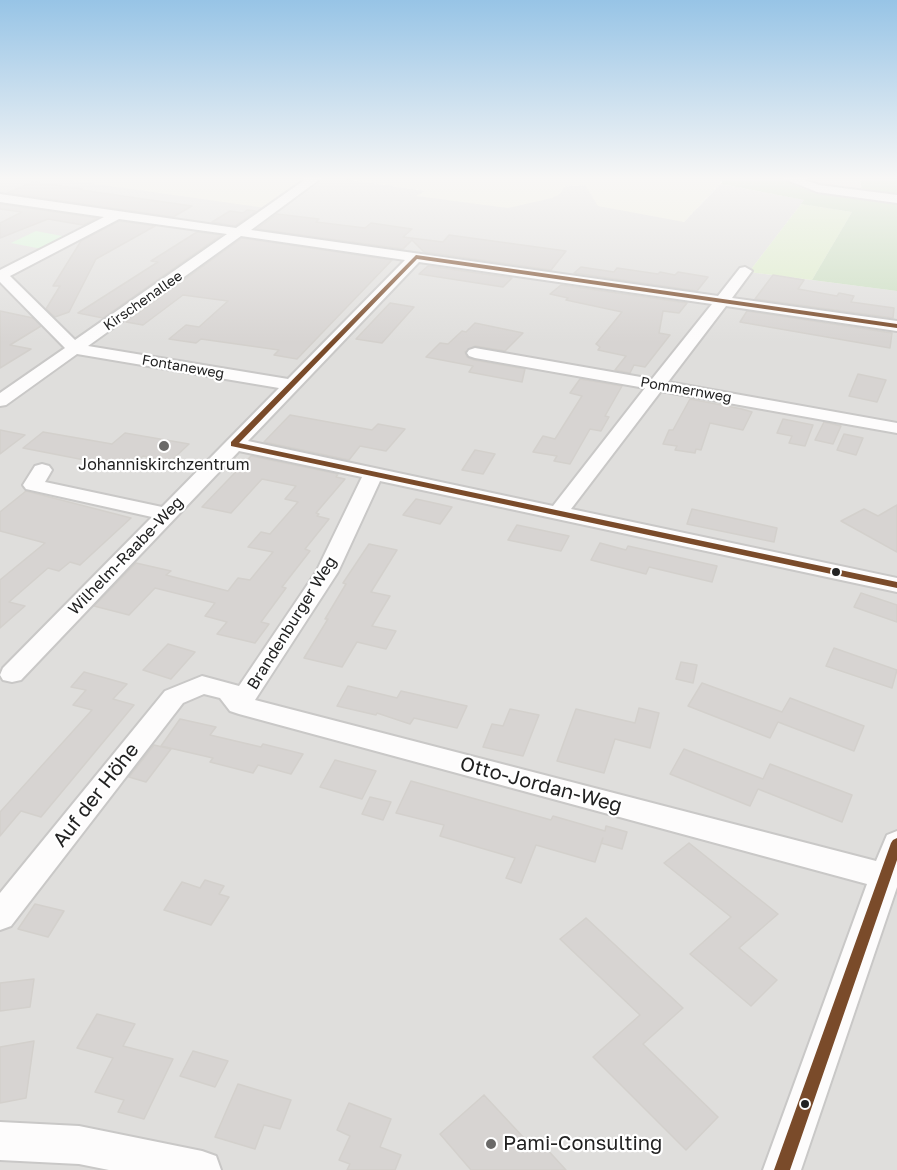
<!DOCTYPE html>
<meta charset="utf-8">
<style>
body{margin:0}
canvas{display:block;background:#f0eeeb}
</style>
<canvas width="897" height="1170"></canvas>
<script>
const ctx = document.querySelector('canvas').getContext('2d');
ctx.lineJoin = 'round';
function fillPath(path, color) { ctx.fillStyle = color; ctx.fill(path, 'evenodd'); }
const toPath = rows => new Path2D(rows.map(r => 'M' + r).join(''));
function strokePath(path, color, width, dash) { ctx.strokeStyle = color; ctx.lineWidth = width; ctx.lineCap = dash ? 'butt' : 'round'; ctx.setLineDash(dash || []); ctx.stroke(path); }
function drawText(font, color, halo, rows, align = 'center') {
  ctx.font = font + ' "Golos Text",sans-serif'; ctx.lineWidth = 4.5; ctx.setLineDash([]); ctx.textBaseline = 'middle'; ctx.strokeStyle = halo; ctx.fillStyle = color; for (const [text, x, y, turn = 0] of rows) {
    ctx.save(); ctx.translate(x, y); ctx.rotate((+turn || 0) * Math.PI / 180); ctx.textAlign = isNaN(turn) ? turn : align; if (halo) ctx.strokeText(text, 0, 0); ctx.fillText(text, 0, 0); ctx.restore();
  }
}
fillPath(toPath([
 [0,179,345,179,426,191,417,196,586,185,684,222,721,184,804,200,749,272,897,291,897,1170,0,1170]
]), '#dfdedc');
fillPath(toPath([
 [782,179,860,179,862,193,897,198,897,203,805,189]
]), '#f1e3e1');
fillPath(toPath([
 [60,179,314,179,273,209],
 [345,179,724,179,684,222,598,206,585,185,565,186,560,194,552,198,508,208,416,196,425,191]
]), '#efefdf');
fillPath(toPath([
 [801,204,852,212,812,280,749,272]
]), '#ddeccb');
fillPath(toPath([
 [724,179,782,179,805,189,897,203,897,291,812,280,852,212,801,204,804,200,721,184],
 [860,179,897,179,897,198,862,193]
]), '#cbdec1');
fillPath(toPath([
 [36,231,67,237,42,249,11,243]
]), '#daf5da');
const building = toPath([
 [33,182,83,189,81,190,192,206,173,217,7,193,33,182],
 [0,204,97,218,83,225,48,219,0,238,0,223,22,212,0,209,0,204],
 [247,210,256,211,235,226,212,222,230,211,243,213,247,210],
 [277,214,319,219,316,222,365,228,371,223,412,229,403,237,443,242,449,235,566,251,551,270,424,252,412,240,403,249,257,229,277,214],
 [119,221,155,226,96,259,69,312,55,317,46,309,60,286,53,286,81,241,119,221],
 [197,232,221,235,103,318,78,313,158,262,151,261,197,232],
 [242,238,392,260,297,359,274,355,279,350,201,339,196,343,169,339,186,325,199,327,228,301,183,295,143,325,126,322,242,238],
 [428,266,512,278,503,287,419,274,428,266],
 [581,267,614,272,617,268,658,274,660,272,675,275,678,272,708,277,697,291,574,273,581,267],
 [773,275,804,280,798,289,837,296,839,293,854,296,851,302,894,308,893,318,755,299,773,275],
 [561,285,687,303,679,313,663,311,659,333,670,335,645,367,634,365,630,373,615,370,626,356,598,350,600,347,596,344,622,312,566,300,568,298,550,294,561,285],
 [390,303,414,307,382,343,356,339,390,303],
 [0,311,33,318,41,326,10,345,31,349,0,368,0,311],
 [747,311,892,333,890,348,740,322,747,311],
 [475,323,523,333,505,351,475,346,465,352,467,357,474,360,525,369,522,382,469,372,473,366,426,357,440,343,448,344,462,331,466,332,475,323],
 [858,374,886,380,877,402,849,396,858,374],
 [580,379,622,386,605,416,609,417,601,431,590,429,570,464,554,461,557,456,533,452,543,436,555,439,582,396,570,393,580,379],
 [690,399,742,409,752,412,743,430,710,423,701,450,696,449,695,453,675,450,677,446,663,444,669,430,673,430,690,399],
 [290,415,372,430,378,424,405,429,386,451,360,446,349,460,264,442,290,415],
 [783,419,813,425,805,446,789,443,792,436,777,433,783,419],
 [824,422,841,426,833,444,815,440,824,422],
 [0,430,25,435,0,454,0,430],
 [43,432,112,444,125,433,189,444,171,461,143,456,127,470,98,464,100,463,23,448,43,432],
 [844,434,863,438,856,455,837,450,844,434],
 [475,450,495,454,483,474,462,470,475,450],
 [251,456,338,474,336,477,345,479,316,513,319,514,317,516,329,519,305,549,310,551,282,587,286,588,261,622,269,624,255,643,217,634,227,622,205,616,215,603,155,588,129,615,94,606,136,563,171,571,166,575,228,591,238,578,250,580,273,552,248,547,261,532,270,534,298,502,285,499,296,486,262,479,231,513,202,507,251,456],
 [26,491,131,518,80,565,70,562,59,571,48,568,9,602,25,606,0,628,0,580,45,543,0,531,0,512,26,491],
 [416,499,430,502,452,507,440,524,403,515,416,499],
 [897,505,897,552,841,521,864,509,878,516,897,505],
 [692,509,777,528,774,542,687,524,692,509],
 [517,525,569,536,561,551,508,540,517,525],
 [600,543,626,550,628,546,717,566,712,582,649,567,646,574,591,560,600,543],
 [369,544,397,550,371,592,390,596,372,626,396,631,386,649,357,642,342,667,304,658,328,619,325,619,346,584,343,583,369,544],
 [861,593,897,605,897,622,854,607,861,593],
 [168,644,195,652,171,679,143,670,168,644],
 [834,648,897,670,892,688,826,666,834,648],
 [681,662,697,665,693,683,676,679,681,662],
 [84,672,127,684,113,699,134,705,41,817,21,811,0,836,0,812,92,710,73,705,86,690,71,687,84,672],
 [702,683,782,712,790,698,864,726,854,751,778,722,770,738,688,706,702,683],
 [348,686,397,698,401,691,467,706,457,728,414,718,410,724,377,713,376,715,337,706,348,686],
 [639,708,659,713,650,748,615,739,604,773,557,761,576,709,635,723,639,708],
 [510,709,539,715,523,756,483,747,492,724,503,726,510,709],
 [180,719,216,727,210,735,261,747,263,744,303,754,291,774,258,765,253,773,210,762,213,758,161,746,180,719],
 [154,745,171,749,146,782,129,777,154,745],
 [684,749,763,779,770,764,852,795,842,822,758,789,750,806,670,774,684,749],
 [335,760,376,771,362,799,320,787,335,760],
 [411,781,551,820,553,816,605,831,606,826,627,832,622,849,601,843,603,838,595,862,536,845,521,883,506,878,515,858,440,836,444,825,396,813,411,781],
 [370,797,391,802,383,820,362,814,370,797],
 [689,843,778,914,739,948,777,980,751,1006,690,954,731,917,664,863,689,843],
 [205,880,224,886,219,894,229,897,211,925,164,910,182,882,200,888,205,880],
 [35,904,64,911,48,937,18,929,35,904],
 [586,918,683,1008,643,1044,718,1117,686,1150,593,1057,640,1015,560,939,586,918],
 [34,979,30,1007,0,1011,0,983,34,979],
 [97,1014,135,1024,123,1046,173,1059,144,1119,118,1112,124,1100,95,1092,113,1058,77,1048,97,1014],
 [34,1041,26,1098,0,1103,0,1047,34,1041],
 [193,1051,228,1061,215,1087,180,1076,193,1051],
 [238,1084,291,1100,280,1129,264,1125,255,1149,215,1137,238,1084],
 [484,1095,537,1152,544,1146,566,1170,471,1170,440,1134,484,1095],
 [349,1103,391,1119,380,1147,401,1155,395,1170,347,1170,350,1164,339,1160,350,1136,337,1130,349,1103]
]);
fillPath(building, '#d7d4d2');
strokePath(building, '#d3d0cc', 1.5);
const minor = toPath([
 [306,179,320,179,251,230,718,296,740,268,745,267,752,271,732,298,897,321,897,331,726,306,668,382,897,423,897,433,661,391,571,509,897,578,897,592,380,481,338,572,255,700,876,861,887,835,897,831,897,887,801,1170,763,1170,867,884,239,714,230,711,220,698,204,694,183,703,11,926,0,930,0,893,165,691,202,676,239,686,316,572,362,477,239,451,21,680,12,682,3,680,0,675,3,668,152,517,26,489,23,485,35,466,42,464,49,466,52,470,45,482,162,507,279,388,77,354,6,405,0,406,0,393,65,348,0,282,0,270,104,217,0,202,0,194,236,228,306,179],
 [119,219,227,234,75,340,10,276,119,219],
 [241,236,405,260,288,379,88,346,241,236],
 [419,262,712,304,652,379,475,348,469,350,467,353,469,356,475,358,645,388,553,506,248,441,419,262],
 [785,179,802,179,819,185,897,195,897,203,817,192,785,179],
 [0,1122,79,1126,202,1151,216,1156,221,1170,109,1170,79,1164,0,1160,0,1122]
]);
strokePath(minor, '#c9c8c7', 4);
fillPath(minor, '#fdfcfc');
fillPath(toPath([
 [416,255,897,324,897,328,417,259,239,443,897,582,897,588,231,446,231,442,416,255],
 [897,838,897,860,790,1170,774,1170,891,843,893,840,897,838]
]), '#7a4b2a');
const sky = ctx.createLinearGradient(0, 0, 0, 343);
sky.addColorStop(0, '#97c4e6');
sky.addColorStop(0.52, '#f8f7f6');
sky.addColorStop(1, '#f8f7f600');
ctx.fillStyle = sky;
ctx.fillRect(0, 0, 897, 343);
for (const [x, y, r, color] of [
 [164,446,6,"#6a6968"],
 [836,572,5,"#222"],
 [805,1104,5,"#222"],
 [491,1144,6,"#6a6968"]
]) { const dot = new Path2D(); dot.arc(x, y, r, 0, 2 * Math.PI); ctx.fillStyle = color; ctx.fill(dot); strokePath(dot, '#fff', 2); }
drawText('14px', '#222', '#fff', [
 ["Kirschenallee",143,301,-35],
 ["Fontaneweg",183,367,10],
 ["Pommernweg",686,390,10]
]);
drawText('16px', '#222', '#fff', [
 ["Johanniskirchzentrum",164,465]
]);
drawText('16px', '#222', '#fff', [
 ["Wilhelm-Raabe-Weg",126,556,-46],
 ["Brandenburger Weg",292,623,-58]
]);
drawText('20px', '#222', '#fff', [
 ["Otto-Jordan-Weg",541,785,15],
 ["Auf der Höhe",96,795,-52]
]);
drawText('20px', '#222', '#fff', [
 ["Pami-Consulting",503,1144]
], 'left');
</script>
